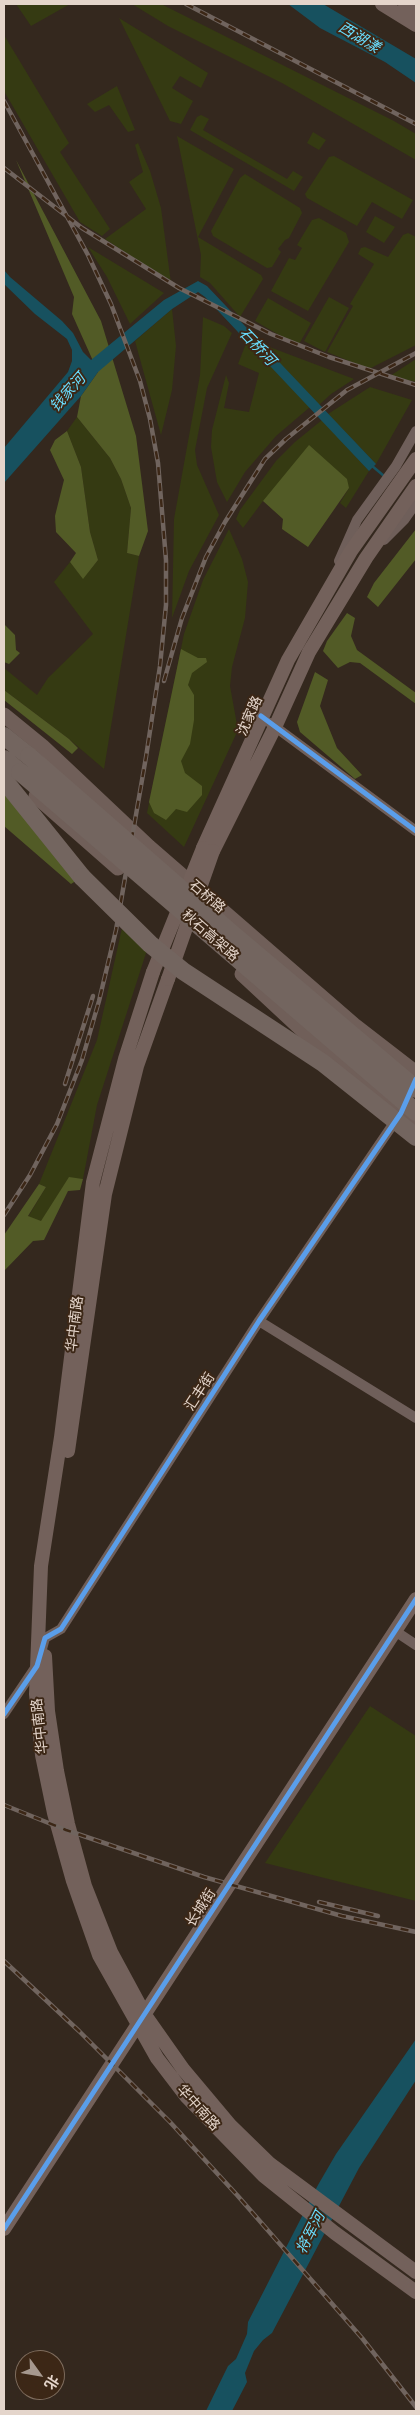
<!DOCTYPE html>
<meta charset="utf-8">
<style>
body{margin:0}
#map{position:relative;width:420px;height:2415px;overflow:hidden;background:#34281e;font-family:Lora,"Noto Sans SC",serif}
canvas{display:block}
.frame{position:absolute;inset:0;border:5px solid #e4d5cb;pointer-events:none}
.north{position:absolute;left:15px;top:2350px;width:50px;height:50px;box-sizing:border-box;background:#3c2716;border:1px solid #7f6d5e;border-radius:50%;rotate:122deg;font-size:14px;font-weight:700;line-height:20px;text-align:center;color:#e4d5cb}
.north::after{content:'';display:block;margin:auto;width:18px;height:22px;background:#a6988e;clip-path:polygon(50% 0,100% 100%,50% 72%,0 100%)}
</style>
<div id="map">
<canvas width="420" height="2415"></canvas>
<div class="frame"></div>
<div class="north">北</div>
</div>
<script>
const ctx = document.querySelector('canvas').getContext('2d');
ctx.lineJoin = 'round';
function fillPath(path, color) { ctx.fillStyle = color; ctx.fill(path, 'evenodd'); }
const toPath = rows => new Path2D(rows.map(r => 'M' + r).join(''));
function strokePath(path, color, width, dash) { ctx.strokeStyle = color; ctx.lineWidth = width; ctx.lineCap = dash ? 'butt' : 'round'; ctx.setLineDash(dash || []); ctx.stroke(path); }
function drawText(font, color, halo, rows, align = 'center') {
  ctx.font = font + ' Lora,"Noto Sans SC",serif'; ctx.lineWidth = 4; ctx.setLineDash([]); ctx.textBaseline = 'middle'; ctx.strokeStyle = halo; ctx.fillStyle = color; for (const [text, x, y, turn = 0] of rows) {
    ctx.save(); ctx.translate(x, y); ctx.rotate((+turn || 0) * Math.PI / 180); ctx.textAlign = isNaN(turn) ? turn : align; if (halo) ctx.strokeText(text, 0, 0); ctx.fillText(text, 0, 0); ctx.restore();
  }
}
fillPath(toPath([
 [16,4,70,4,31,26],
 [132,4,161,4,394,121,416,134,416,160,282,83,168,26],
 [119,18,208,73,201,88,180,76,172,88,193,101,181,124,170,121],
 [4,35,69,143,60,152,110,229,102,236,80,222,4,91],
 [117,86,135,130,128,132,109,105,95,112,87,104],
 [201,115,209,119,203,130,287,179,293,171,303,177,294,191,190,130,197,117],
 [313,132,326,140,319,150,307,143],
 [177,136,234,169,198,237,261,275,263,279,240,317,210,283,200,277,201,255],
 [138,143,150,171,161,208,171,283,105,239,146,209,129,182,143,172,135,145],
 [334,156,413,200,402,219,372,202,357,226,307,198,305,194,329,157],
 [245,174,300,208,302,213,289,238,285,240,278,249,281,252,272,267,267,268,213,236,211,231,240,178],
 [375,216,395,227,384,243,366,232],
 [319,218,346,233,349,242,308,311,271,291,289,258,295,260,302,248,297,245,312,220],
 [408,233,416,237,416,345,369,369,327,352,353,306,350,304,374,264,358,254,361,248,365,247,388,257,403,235],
 [88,247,164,293,130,324,107,277],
 [329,297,349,308,325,352,304,341],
 [268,298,311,323,298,346,255,321],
 [172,309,176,346,172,390,161,435,135,341],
 [203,317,224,326,232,333,207,388,195,450,197,465,219,515,189,571,172,618,174,519,200,375],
 [247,341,310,407,276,436,245,472,227,502,217,482,211,447,212,430,226,375,229,383,224,408,249,412,259,373,238,364],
 [259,343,354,379,331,394,319,405],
 [416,359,416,382,390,376],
 [370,387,412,400,376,464,328,414],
 [77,417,110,458,121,479,131,508,127,553,139,556,104,769,69,739,4,690,4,668,37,695,48,678,93,634,54,582,70,562,83,578,98,560,90,532,81,467,67,431],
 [322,420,369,471,346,508,340,503,349,488,263,501,243,528,236,519,240,510,276,461,295,442],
 [229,529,242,559,248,582,245,618,232,667,230,686,238,730,184,847,147,813,184,634,203,580],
 [122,928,147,950,97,1105,83,1179,69,1178,41,1222,28,1217,46,1187,39,1184,97,1040],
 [370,1706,416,1736,416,1901,265,1863]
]), '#353a12');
fillPath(toPath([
 [16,160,101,321,136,436,148,531,139,556,127,553,131,508,121,479,110,458,77,417,81,396,98,372,72,314,74,297],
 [67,431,81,467,90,532,98,560,83,579,70,562,76,553,56,532,55,516,64,480,50,450,55,440],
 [309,445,347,479,349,488,308,547,282,529,283,519,263,501],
 [416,529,416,559,378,607,367,597,374,583],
 [347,613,355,618,351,636,357,650,416,693,416,704,360,663,350,662,338,668,323,651,327,641],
 [4,624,15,635,16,650,20,653,9,664,4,662],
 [181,649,198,658,206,658,207,662,192,673,188,685,194,695,194,720,190,744,181,761,185,773,202,786,202,795,187,812,176,809,166,820,154,813,149,802],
 [315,672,328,680,320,706,337,748,362,775,355,779,300,732,297,722],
 [4,690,69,739,78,748,72,754,4,700],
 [4,790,82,877,71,884,4,826],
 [69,1177,83,1179,80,1190,68,1191,44,1240,33,1241,4,1271,4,1235,39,1184,46,1187,28,1216,41,1221]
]), '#525b26');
fillPath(toPath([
 [288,4,323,4,416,59,416,83,385,62,320,28],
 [4,270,10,277,62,321,73,333,83,352,91,360,164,300,198,281,207,286,376,464,369,471,205,297,198,292,172,309,98,372,81,396,4,483,4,448,68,372,72,361,72,350,67,339,35,314,4,284],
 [416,2039,416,2080,359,2168,272,2333,263,2340,254,2351,245,2373,247,2382,232,2411,206,2411,228,2366,236,2359,247,2334,248,2322,318,2185,336,2154]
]), '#17515f');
strokePath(toPath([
 [371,465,384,476]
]), '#17515f', 2.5);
strokePath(toPath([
 [384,540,404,520,416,503],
 [339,561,357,520,396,466,416,431],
 [270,723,416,831],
 [259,1321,416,1418],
 [395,1631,416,1645],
 [42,1649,45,1638,61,1629,259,1321,398,1117],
 [4,1714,37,1665]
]), '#6f5f5a', 10);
strokePath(toPath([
 [382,4,416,25],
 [405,4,416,11],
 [203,848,288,660,351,551,416,459],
 [213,851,275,727,309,652,366,558,416,486],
 [153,972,125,1059,93,1182,61,1437,41,1566,36,1694,42,1755,54,1813,73,1881,99,1955,157,2058,186,2096,264,2176,335,2233,416,2292],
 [68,1451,105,1194,137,1066,168,979],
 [45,1656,48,1711,57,1771,68,1824,85,1886,111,1952,145,2015,183,2069,230,2125,270,2164,416,2272],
 [4,2229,416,1599]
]), '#73615b', 14);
strokePath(toPath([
 [4,715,42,746,149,847,354,1025,416,1073],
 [36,796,118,868],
 [242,974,328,1054,416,1125]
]), '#705f59', 15);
strokePath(toPath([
 [4,736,29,756],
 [4,759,20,772],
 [4,780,82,877]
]), '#73655f', 18);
const rail = toPath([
 [186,4,416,124],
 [4,101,88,255,111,304,140,381,150,419,158,463,166,560,166,605,160,666,146,757,116,930,99,1001,82,1060,57,1124,30,1175,4,1215],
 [4,168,82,228,179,288,271,334,329,357,416,385],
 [164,681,182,618,206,557,225,522,265,459,286,439,347,390,416,353],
 [65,1084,93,996],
 [4,1805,66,1830,204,1877,342,1916,416,1932],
 [319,1902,378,1916],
 [4,1961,79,2031,170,2122,237,2195,362,2338,416,2407]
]);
strokePath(rail, '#70645e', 4.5);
strokePath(rail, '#3c2716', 2.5, [8]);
strokePath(toPath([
 [153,972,203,848],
 [168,979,213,851]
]), '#73615b', 14);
strokePath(toPath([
 [29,756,229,931,416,1089],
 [20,772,416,1112],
 [82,877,150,944,183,971,323,1063,416,1137]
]), '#73655f', 18);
strokePath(toPath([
 [261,716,416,831],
 [4,1714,37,1666,45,1638,61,1629,259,1321,401,1113,416,1079],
 [4,2229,416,1599]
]), '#5a9eea', 5);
drawText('14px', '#e4d5cb', '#3c2716', [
 ["沈家路",250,716,-66],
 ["石桥路",207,897,41],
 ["秋石高架路",210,936,41],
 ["华中南路",75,1324,-83],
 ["汇丰街",200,1392,-57],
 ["华中南路",40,1726,-96],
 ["长城街",201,1908,-57],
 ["华中南路",198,2108,48]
]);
drawText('italic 15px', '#69deff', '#3c2716', [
 ["西湖漾",359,38,31],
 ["石桥河",257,347,46],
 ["钱家河",68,393,-49],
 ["将军河",311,2233,-63]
]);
</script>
